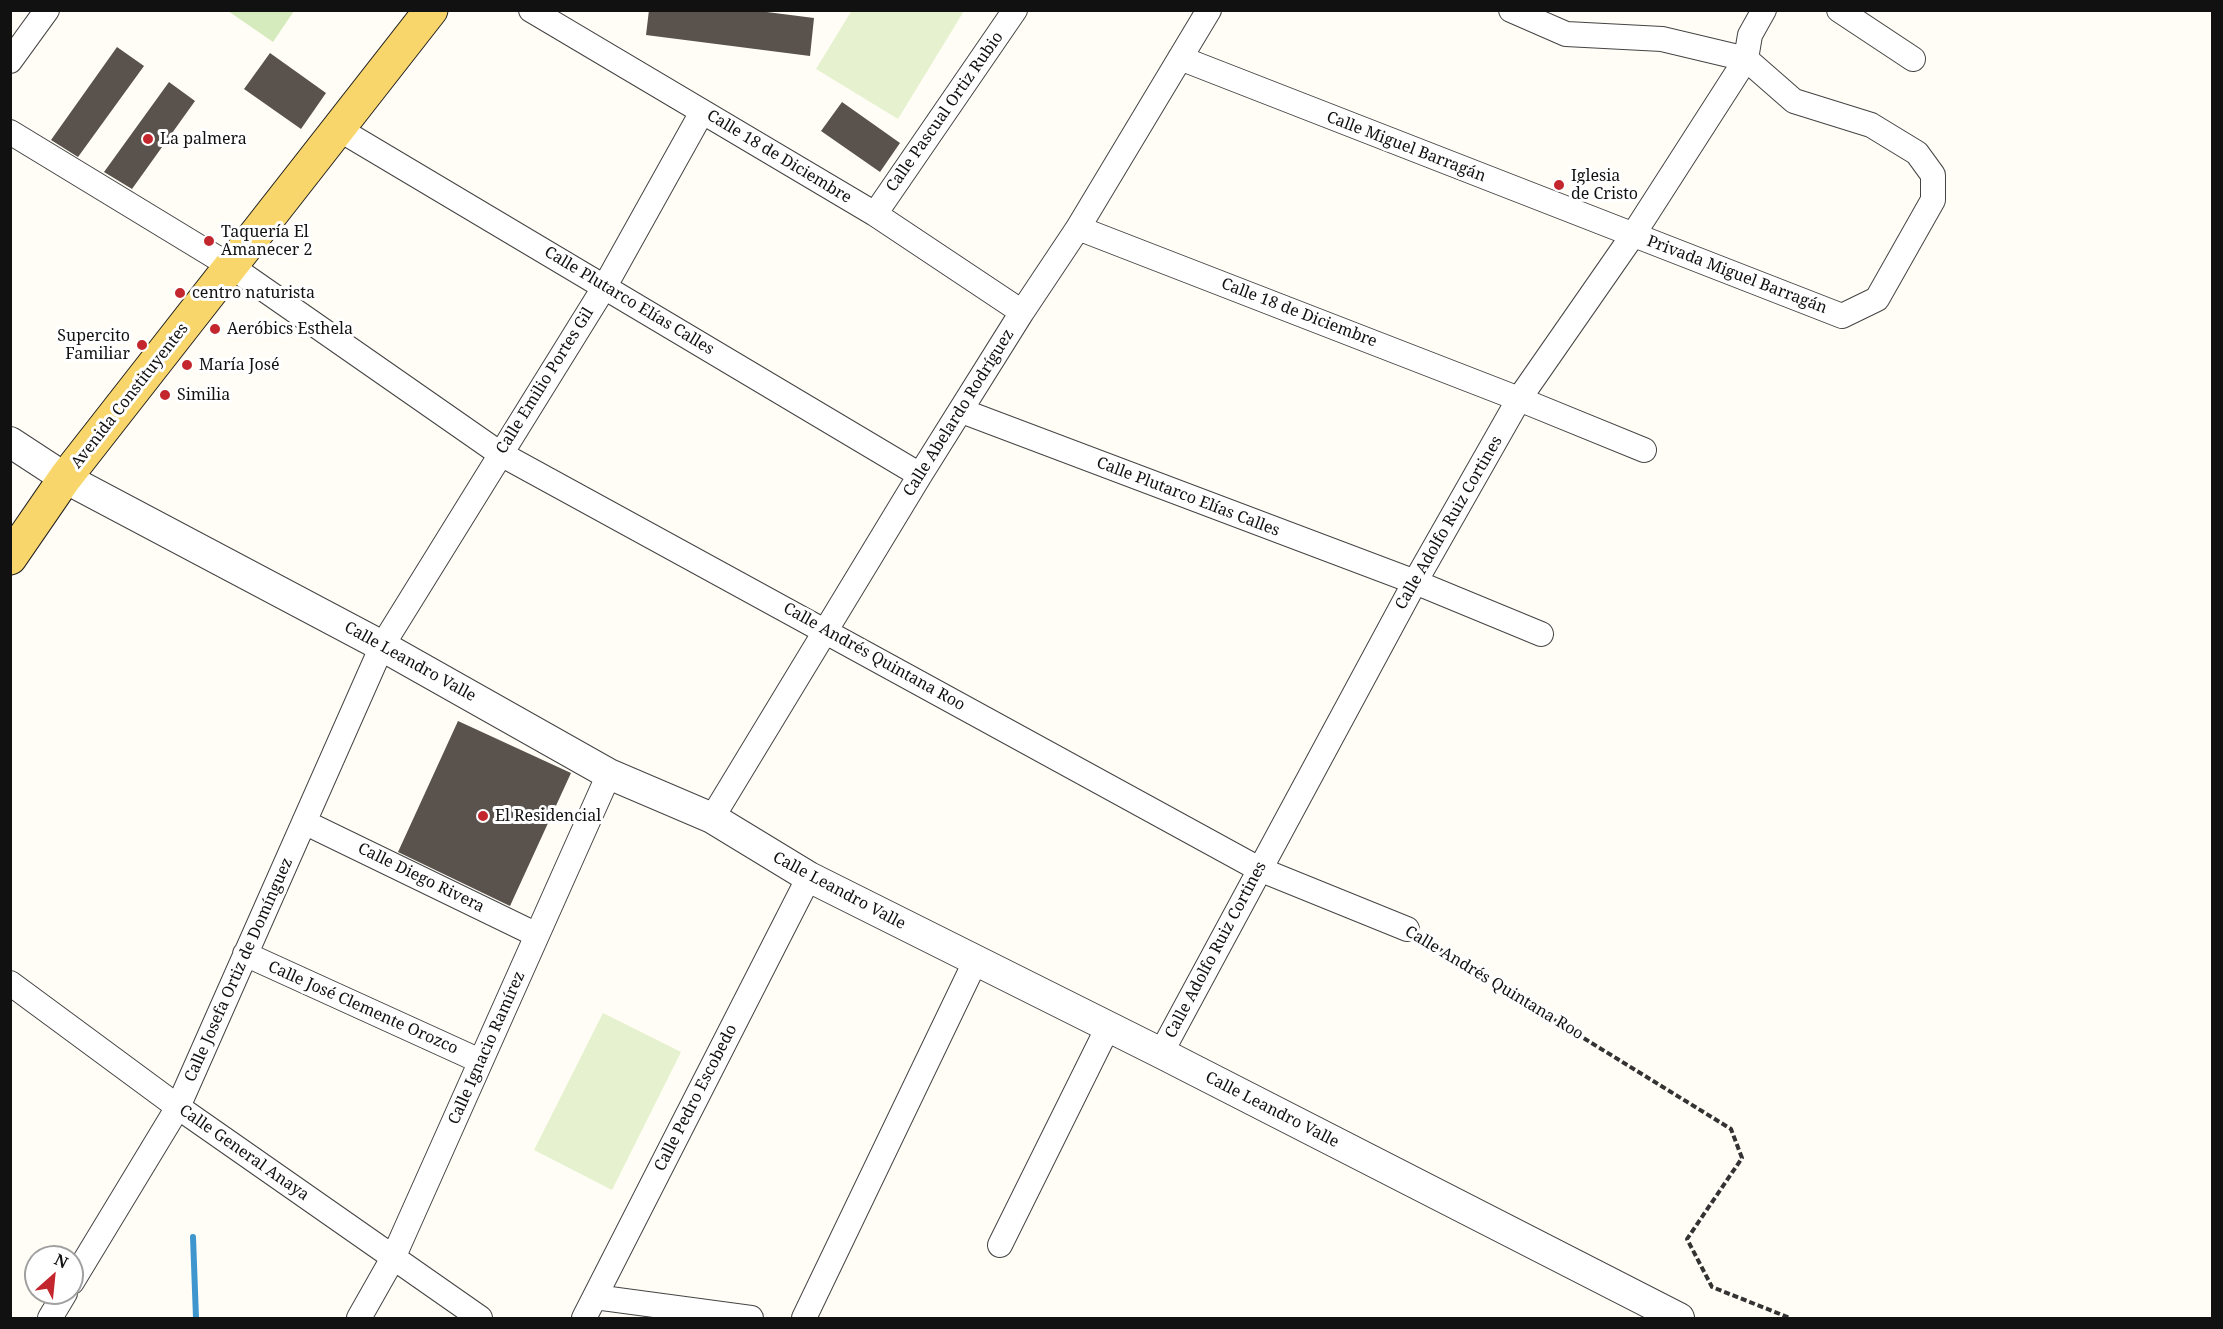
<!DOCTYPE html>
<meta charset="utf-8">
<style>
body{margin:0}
#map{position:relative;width:2223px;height:1329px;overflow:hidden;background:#fffdf5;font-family:"Noto Serif",serif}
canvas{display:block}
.frame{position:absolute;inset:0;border:12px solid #111;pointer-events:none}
.north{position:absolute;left:24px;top:1245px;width:60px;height:60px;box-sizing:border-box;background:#fff;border:2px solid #a0a0a0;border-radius:50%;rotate:27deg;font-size:16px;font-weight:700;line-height:24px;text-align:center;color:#111}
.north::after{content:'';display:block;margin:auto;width:21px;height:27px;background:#c4262e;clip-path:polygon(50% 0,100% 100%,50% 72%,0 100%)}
</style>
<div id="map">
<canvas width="2223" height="1329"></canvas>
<div class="frame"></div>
<div class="north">N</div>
</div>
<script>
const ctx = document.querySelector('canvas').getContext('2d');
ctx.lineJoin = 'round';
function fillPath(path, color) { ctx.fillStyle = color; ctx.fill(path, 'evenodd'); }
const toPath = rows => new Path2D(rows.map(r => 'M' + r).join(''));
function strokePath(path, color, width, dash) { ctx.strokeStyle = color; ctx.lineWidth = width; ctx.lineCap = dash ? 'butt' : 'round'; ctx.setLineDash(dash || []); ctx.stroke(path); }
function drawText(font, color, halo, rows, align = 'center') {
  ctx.font = font + ' "Noto Serif",serif'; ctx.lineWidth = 6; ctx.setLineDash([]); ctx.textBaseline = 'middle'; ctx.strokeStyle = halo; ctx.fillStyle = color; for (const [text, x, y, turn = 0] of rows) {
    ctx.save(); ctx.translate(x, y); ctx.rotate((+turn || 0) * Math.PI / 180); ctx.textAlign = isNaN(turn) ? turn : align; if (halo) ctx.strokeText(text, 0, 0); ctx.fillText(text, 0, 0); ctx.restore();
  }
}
fillPath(toPath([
 [228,11,294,11,273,42]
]), '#d5ebbd');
fillPath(toPath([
 [852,10,964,11,898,119,816,69],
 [603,1013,681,1052,612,1190,534,1150]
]), '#e6f2cf');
strokePath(toPath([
 [193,1237,196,1318]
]), '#3f96cf', 6);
fillPath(toPath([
 [649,10,751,10,814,18,810,56,646,35],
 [117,47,144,66,78,157,51,140],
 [270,53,326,93,301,129,244,89],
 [169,82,195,101,132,189,104,172],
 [842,102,900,143,880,172,821,131],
 [458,721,571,773,510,906,398,852]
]), '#5a524d');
const minor = toPath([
 [531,10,875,214,1022,312],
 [1839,10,1913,59],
 [1180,58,1842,316,1877,299,1933,200,1933,175,1917,153,1871,125,1794,101,1746,59,1662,39,1566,34,1511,10],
 [10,61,47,10],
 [337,128,920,475],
 [10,132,232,267,499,453,1259,869,1407,929],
 [875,214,1015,10],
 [1078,228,1519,399,1644,450],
 [962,411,1415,582,1541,634],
 [712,818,920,475,1022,312,1078,228,1209,10],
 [304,822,537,935],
 [245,954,480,1061],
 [10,983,178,1107,480,1318],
 [1161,1053,1415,582,1519,399,1633,235,1746,59,1750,35,1764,10],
 [1000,1245,1108,1027],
 [72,1282,178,1107,382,646,605,286,702,112],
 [595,1297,751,1318],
 [50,1318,65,1293],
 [359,1318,393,1258,609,774],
 [584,1318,809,877],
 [804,1318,975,962]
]);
const tertiary = toPath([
 [10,442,65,478,382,646,609,774,712,818,809,877,1161,1053,1679,1318]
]);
const primary = toPath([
 [10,558,65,478,431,10]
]);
strokePath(minor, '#444', 26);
strokePath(tertiary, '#444', 32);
strokePath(primary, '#222', 35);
strokePath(toPath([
 [1423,939,1731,1129,1742,1158,1687,1239,1712,1287,1790,1318]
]), '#333', 4, [6, 3]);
strokePath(minor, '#fff', 24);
strokePath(tertiary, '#fff', 30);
strokePath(primary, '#f9d66b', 33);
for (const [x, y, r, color] of [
 [148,139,6,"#c4262e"],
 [1559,185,6,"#c4262e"],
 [209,241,6,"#c4262e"],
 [180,293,6,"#c4262e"],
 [215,329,6,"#c4262e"],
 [142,345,6,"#c4262e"],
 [187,365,6,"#c4262e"],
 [165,395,6,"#c4262e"],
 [483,816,6,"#c4262e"]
]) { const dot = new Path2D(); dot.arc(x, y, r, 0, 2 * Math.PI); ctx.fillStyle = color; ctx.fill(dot); strokePath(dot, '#fff', 2); }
drawText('16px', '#111', '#fff', [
 ["Calle Pascual Ortiz Rubio",945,112,-55],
 ["Calle Miguel Barragán",1406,147,21],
 ["Calle 18 de Diciembre",779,157,31],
 ["Privada Miguel Barragán",1737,275,21],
 ["Calle Plutarco Elías Calles",629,301,31],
 ["Calle 18 de Diciembre",1299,313,21],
 ["Calle Emilio Portes Gil",545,381,-58],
 ["Avenida Constituyentes",130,396,-52],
 ["Calle Abelardo Rodríguez",959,413,-58],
 ["Calle Plutarco Elías Calles",1188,497,21],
 ["Calle Adolfo Ruiz Cortines",1449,523,-60],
 ["Calle Andrés Quintana Roo",874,657,29],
 ["Calle Leandro Valle",410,662,29],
 ["Calle Diego Rivera",421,878,26],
 ["Calle Leandro Valle",839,891,28],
 ["Calle Adolfo Ruiz Cortines",1216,950,-62],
 ["Calle Josefa Ortiz de Domínguez",239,970,-66],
 ["Calle Andrés Quintana Roo",1494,983,31],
 ["Calle José Clemente Orozco",363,1008,24],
 ["Calle Ignacio Ramírez",487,1048,-66],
 ["Calle Pedro Escobedo",696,1098,-63],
 ["Calle Leandro Valle",1272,1110,27],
 ["Calle General Anaya",244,1153,35]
]);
drawText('16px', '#111', '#fff', [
 ["La palmera",160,139],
 ["Iglesia",1571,176],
 ["de Cristo",1571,194],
 ["Taquería El",221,232],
 ["Amanecer 2",221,250],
 ["centro naturista",192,293],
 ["Aeróbics Esthela",227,329],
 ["Supercito",130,336,"right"],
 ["Familiar",130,354,"right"],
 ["María José",199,365],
 ["Similia",177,395],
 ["El Residencial",495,816]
], 'left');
</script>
